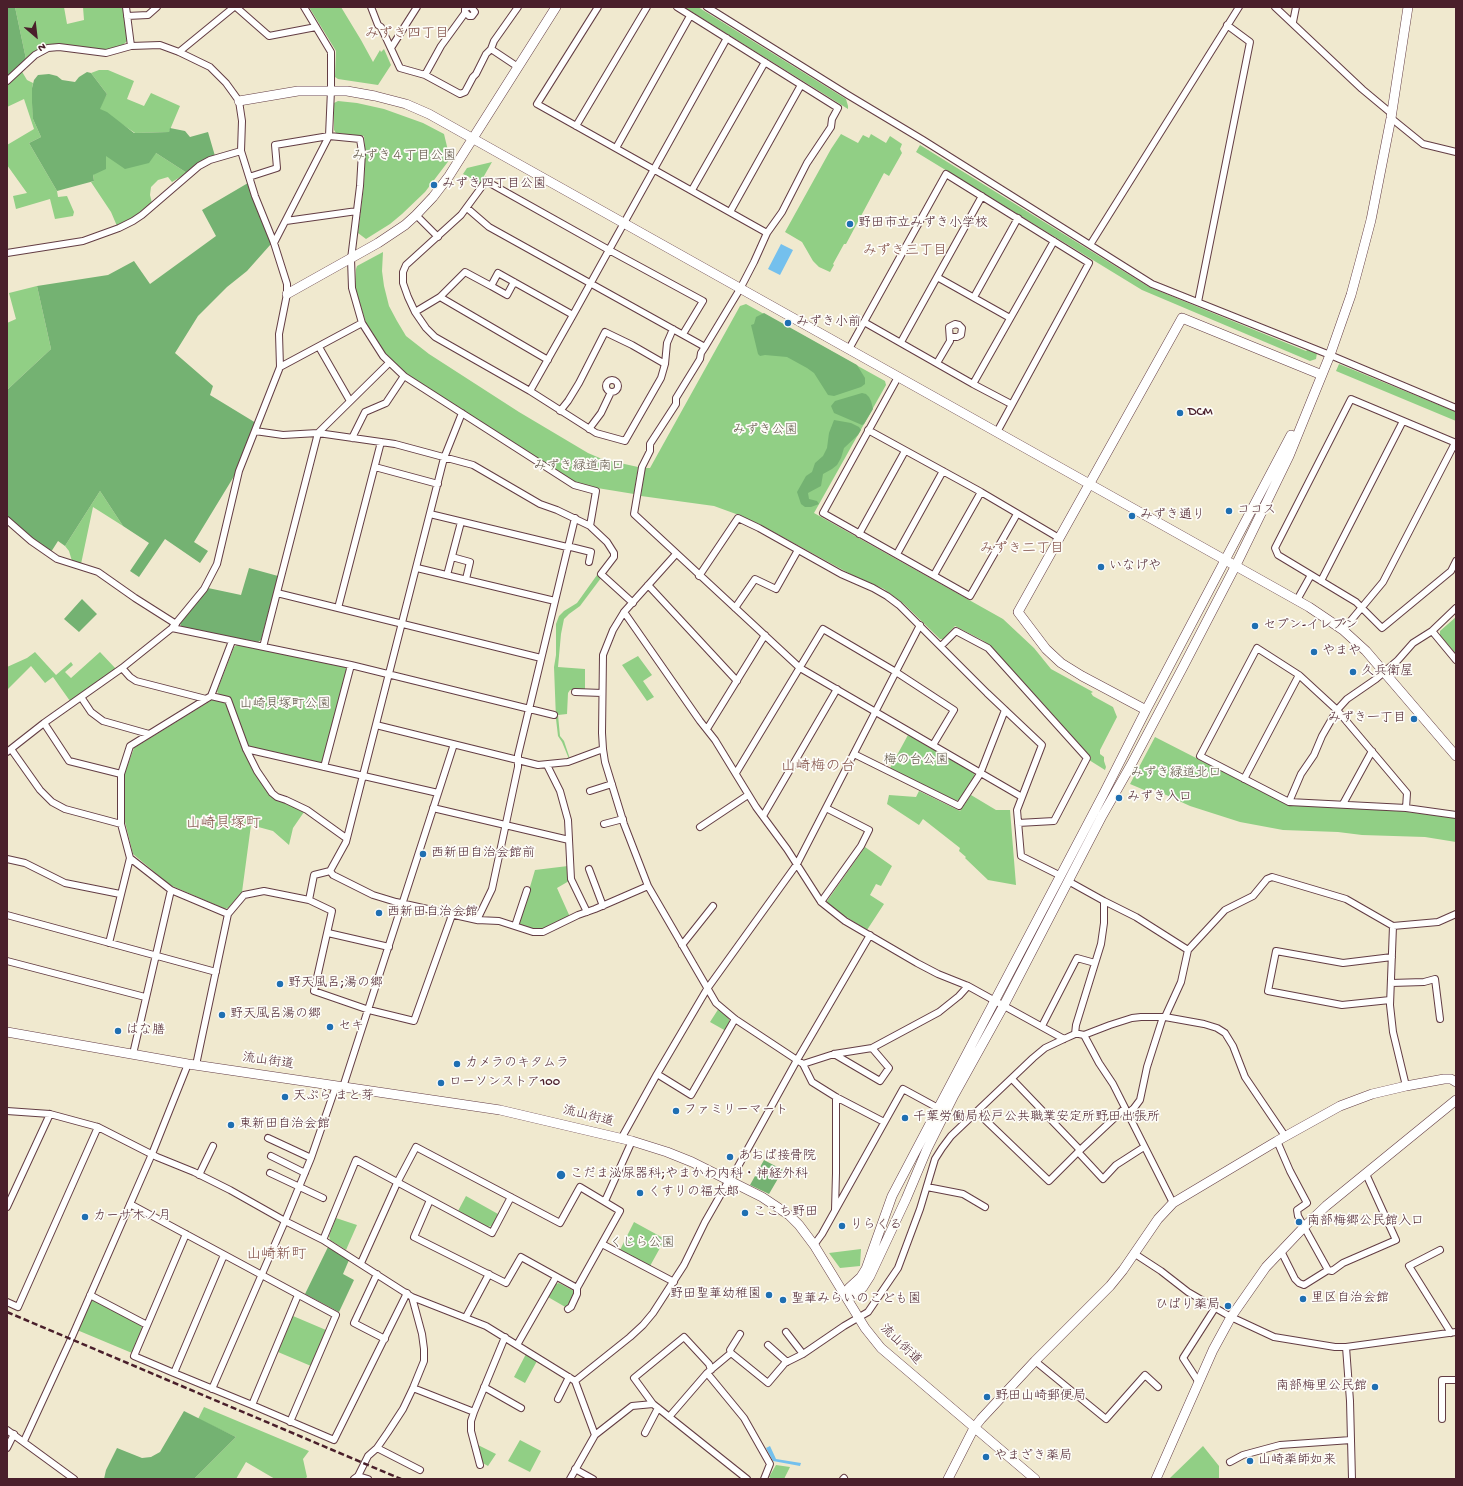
<!DOCTYPE html>
<meta charset="utf-8">
<style>
body{margin:0}
#map{position:relative;width:1463px;height:1486px;overflow:hidden;background:#f0e9cf;font-family:"Gochi Hand",sans-serif}
canvas{display:block}
.frame{position:absolute;inset:0;border:8px solid #4a1f2b;pointer-events:none}
.north{position:absolute;left:16px;top:16px;width:40px;height:40px;-webkit-text-stroke:3px #fdfcf7;paint-order:stroke;rotate:152deg;font-size:11px;font-weight:700;line-height:16px;text-align:center;color:#4a1f2b}
.north::after{content:'';display:block;margin:auto;width:14px;height:18px;background:#4a1f2b;clip-path:polygon(50% 0,100% 100%,50% 72%,0 100%)}
</style>
<div id="map">
<canvas width="1463" height="1486"></canvas>
<div class="frame"></div>
<div class="north">N</div>
</div>
<script>
const ctx = document.querySelector('canvas').getContext('2d');
ctx.lineJoin = 'round';
function fillPath(path, color) { ctx.fillStyle = color; ctx.fill(path, 'evenodd'); }
const toPath = rows => new Path2D(rows.map(r => 'M' + r).join(''));
function strokePath(path, color, width, dash) { ctx.strokeStyle = color; ctx.lineWidth = width; ctx.lineCap = dash ? 'butt' : 'round'; ctx.setLineDash(dash || []); ctx.stroke(path); }
function drawText(font, color, halo, rows, align = 'center') {
  ctx.font = font + ' "Gochi Hand","Klee One",sans-serif'; ctx.lineWidth = 3.5; ctx.setLineDash([]); ctx.textBaseline = 'middle'; ctx.strokeStyle = halo; ctx.fillStyle = color; for (const [text, x, y, turn = 0] of rows) {
    ctx.save(); ctx.translate(x, y); ctx.rotate((+turn || 0) * Math.PI / 180); ctx.textAlign = isNaN(turn) ? turn : align; if (halo) ctx.strokeText(text, 0, 0); ctx.fillText(text, 0, 0); ctx.restore();
  }
}
fillPath(toPath([
 [15,7,64,7,67,24,84,20,83,7,123,7,127,41,123,45,105,50,64,45,32,55,26,59],
 [309,7,341,7,361,40,373,62,380,50,381,52,384,49,391,65,378,85,338,79,335,77,336,51],
 [684,7,698,7,846,99,848,106,848,109],
 [21,70,27,80,33,83,32,88,33,119,41,137,29,143,57,191,58,197,67,196,74,212,73,216,55,219,50,199,16,209,13,196,27,193,7,165,7,145,34,129,24,99,7,107,7,84],
 [99,70,108,70,134,81,127,99,144,106,151,93,180,106,169,132,135,133,99,109,107,94,91,73],
 [338,101,357,103,384,109,423,123,444,134,450,159,425,192,402,214,390,224,366,239,358,233,364,185,365,150,364,136,336,133,334,130,334,103],
 [841,134,858,143,863,135,869,138,871,134,886,143,890,136,902,144,900,149,902,153,889,176,884,173,846,244,844,244,833,264,834,265,830,272,819,267,813,261,802,242,785,232,831,149],
 [920,145,1149,287,1306,351,1307,350,1317,353,1316,359,1310,361,1142,290,916,152],
 [156,153,187,173,172,182,168,177,158,180,151,187,150,195,152,203,134,218,117,226,111,212,91,182,94,181,93,175,106,155],
 [492,162,480,183,463,174,467,168],
 [383,252,382,271,384,286,389,306,397,321,406,336,429,354,519,412,588,453,602,459,638,467,634,494,591,487,576,483,570,480,407,374,386,355,366,323,355,287,356,269,357,266],
 [37,286,51,349,7,390,7,323,16,319,9,293],
 [746,304,885,381,886,385,814,513,1003,619,1034,648,1051,669,1093,692,1091,693,1093,696,1113,707,1117,717,1100,750,1100,754,1104,757,1104,761,1106,767,1105,770,1089,760,1091,757,991,646,982,640,955,626,943,639,940,639,904,604,884,589,852,575,759,524,736,514,714,506,641,496,645,468,650,468,740,306],
 [1339,364,1456,412,1456,421,1336,371],
 [100,491,123,526,93,507,81,564,72,561,69,551,65,546],
 [597,575,601,578,580,606,569,614,564,619,561,634,558,667,585,669,585,690,570,690,568,693,567,714,558,715,560,736,564,741,570,759,569,759,562,742,558,736,556,719,554,667,556,655,556,624,559,616,564,611,577,603],
 [1456,617,1456,654,1440,635,1440,631],
 [237,645,345,667,347,670,323,762,320,763,249,747,247,744,230,698,219,695,217,691,234,647],
 [35,652,56,675,71,662,73,665,65,672,71,678,100,652,116,669,70,701,53,677,45,683,31,666,7,690,7,667,27,658],
 [638,656,652,675,643,681,654,697,647,701,622,665],
 [212,700,218,700,225,701,227,704,246,755,269,794,304,812,293,828,289,845,273,831,251,825,242,892,228,908,225,909,170,885,133,854,125,822,124,775,134,748],
 [908,735,974,773,975,776,959,800,956,801,890,768],
 [1155,737,1288,805,1400,811,1456,818,1456,842,1425,837,1362,835,1338,832,1283,830,1240,822,1190,806,1151,788,1149,792,1130,784],
 [919,791,960,811,971,795,996,810,1010,810,1016,885,988,880,965,858,966,857,959,851,960,848,923,819,919,825,887,804,889,795,916,797],
 [865,847,892,866,881,886,876,884,870,895,884,904,867,930,827,905,827,901],
 [568,866,569,881,557,888,570,917,540,931,519,924,535,870],
 [719,1008,729,1019,730,1023,726,1031,710,1022],
 [466,1196,498,1214,492,1226,488,1227,458,1211],
 [336,1218,357,1225,346,1250,330,1240,329,1236],
 [634,1222,665,1239,650,1266,620,1250],
 [861,1249,860,1266,840,1268,829,1253],
 [559,1283,574,1291,575,1294,567,1308,548,1297,556,1284],
 [93,1300,141,1325,142,1329,132,1353,77,1330,90,1301],
 [293,1316,326,1330,311,1366,278,1352],
 [526,1354,537,1361,525,1383,514,1377],
 [204,1407,309,1451,303,1459,307,1477,305,1479,275,1479,246,1462,236,1479,194,1479,236,1437,198,1419],
 [520,1440,541,1451,530,1472,508,1461],
 [476,1444,496,1454,488,1466,481,1462],
 [1203,1446,1219,1466,1219,1479,1171,1479,1170,1478],
 [776,1465,790,1467,784,1479,772,1479,769,1477]
]), '#91cf85');
fillPath(toPath([
 [7,7,15,7,26,59,7,78],
 [87,72,91,73,107,94,100,109,107,112,134,133,169,132,170,128,185,131,190,137,208,132,215,156,187,173,156,153,149,163,125,169,106,156,106,169,93,175,94,181,57,191,29,143,41,137,33,119,32,103,32,88,34,80,38,75,49,74,57,76,62,80,75,82,79,77],
 [248,183,271,244,247,271,227,287,198,316,175,353,213,386,210,395,256,423,236,473,194,542,208,551,200,563,165,539,139,577,130,571,149,543,123,526,100,491,65,546,58,541,51,552,40,545,7,517,7,390,51,349,37,286,108,275,134,261,150,284,216,236,202,210],
 [764,313,857,365,865,378,865,384,861,387,834,396,828,395,814,373,807,368,787,357,765,355,760,356,758,354,751,325,754,324,756,317],
 [862,393,866,394,869,397,871,401,873,409,864,424,862,425,834,413,831,406,835,401],
 [834,420,851,423,859,427,861,430,858,435,844,448,841,458,837,465,832,469,823,474,821,486,808,493,809,499,817,501,819,504,811,507,805,507,801,504,797,492,806,476,812,472,815,463,823,456,827,448,829,433],
 [249,568,278,576,261,640,258,642,181,627,180,623,208,588,241,595],
 [82,599,97,614,79,632,64,619],
 [764,1160,783,1170,769,1194,750,1185],
 [328,1247,349,1260,343,1274,354,1280,339,1312,305,1294],
 [184,1411,236,1437,194,1479,104,1479,106,1470,117,1448,142,1458,151,1457,160,1452]
]), '#74b272');
fillPath(toPath([
 [781,244,793,250,780,275,768,269],
 [770,1446,776,1459,801,1463,800,1466,773,1461,766,1448]
]), '#74c0ed');
const street = toPath([
 [126,7,131,46],
 [236,7,269,36,316,27],
 [371,7,378,25,381,27,400,68,425,75,460,94,465,92,473,77,476,74,486,54,491,49,494,41,518,7],
 [468,7,465,9,465,12,469,16,472,16,475,12,471,7],
 [598,7,537,104,767,233],
 [677,7,838,108,832,119,831,127,807,163,782,212,767,233,754,262,740,289,705,347,701,353,700,359,676,398,676,404,650,444,650,451,642,467,634,514,800,668,1022,797],
 [707,7,848,95,923,140,1152,284,1330,355,1456,408],
 [1275,7,1362,89,1392,114],
 [127,16,148,15,157,7],
 [1293,22,1296,7],
 [391,48,417,7],
 [491,49,518,67],
 [179,52,234,7],
 [425,75,441,46,465,13],
 [7,81,35,55,48,48,59,47,106,53,131,46,160,45,179,52,210,67,226,83,239,101,242,121,241,151,255,196,274,243,287,284,287,294,279,334,280,367,239,471,217,564,204,589,172,628,122,668,44,723,7,752],
 [1391,118,1423,144,1456,152],
 [576,126,647,7],
 [616,148,690,16],
 [249,177,277,168,275,145,329,136,360,139,362,152,360,186,351,259,352,288,362,323,383,356,404,376,574,485,596,491,590,526],
 [692,190,765,62],
 [467,208,489,227,705,347],
 [730,212,801,85],
 [416,215,438,237],
 [286,221,357,211],
 [274,243,329,136,331,90,331,52,304,7],
 [1090,245,1239,7],
 [7,253,83,241,119,228,133,221,142,215,199,166,210,160,241,151],
 [937,277,1010,318],
 [491,286,507,295,514,282],
 [440,297,548,360],
 [974,297,1018,218],
 [1198,302,1250,42,1227,25],
 [415,312,440,297,465,272,491,286,498,273,573,315],
 [864,322,973,384,1054,241],
 [683,334,703,301,609,250,486,181,461,215,406,265,403,272,403,283,408,297,415,312,426,328,435,337,530,391,573,315,609,250,727,38],
 [901,342,982,196],
 [319,347,350,401],
 [849,349,946,174,1089,263,997,432],
 [937,363,950,341,949,327,955,324,959,325,962,328,961,335,957,337,950,337],
 [280,367,362,323],
 [898,377,823,513,970,596,1017,514],
 '606 386a6 6 0 1 1 12 0a6 6 0 1 1-12 0Z',
 [973,384,1011,404],
 [530,391,596,433,625,441,661,378,665,364,667,343,673,329],
 [560,411,568,401,579,383,605,332,632,345,665,364],
 [589,429,601,413,611,392],
 [868,430,981,492,1059,538],
 [255,431,283,435,318,433,395,444,473,465,540,504,557,510,590,526,607,542,614,553,614,557,601,574,633,603],
 [352,438,365,412,386,403,404,376],
 [1456,443,1351,399,1275,548,1278,555,1356,602,1382,628,1451,571,1456,561],
 [375,467,438,484],
 [430,514,567,547],
 [7,520,31,541,57,559,98,572,135,598,176,624],
 [859,534,905,451],
 [567,546,591,552,589,562],
 [676,554,624,612,613,630,603,655,602,733,603,749,605,762,624,824,648,886,716,1003,735,1019,803,1064,812,1082,836,1097,884,1122],
 [897,554,943,471],
 [452,557,470,562,466,579],
 [417,568,555,601],
 [447,575,461,522],
 [934,575,981,492],
 [699,576,738,518,759,528,841,574,873,588,887,596,899,605,987,693,1042,745,1017,810,1021,856,1061,876],
 [1321,581,1403,421],
 [648,585,737,681],
 [277,593,541,658],
 [1297,600,1311,575],
 [338,608,381,442],
 [735,608,755,579,776,589,798,550],
 [624,612,700,721,715,740,756,807,787,849,821,902,845,921,917,963,938,974,968,986,1064,1039],
 [172,628,351,665,554,715],
 [1343,630,1383,582,1455,443],
 [1432,631,1456,660],
 [941,646,956,631,988,648,1087,758,1054,821,1018,823],
 [263,647,318,433,389,363],
 [122,668,130,677,136,681,206,699],
 [575,692,602,693],
 [211,696,232,641],
 [81,697,91,712,103,721,149,734],
 [44,723,69,761,121,774],
 [376,725,538,765,568,762,603,749],
 [707,729,765,635],
 [11,749,40,790,52,802,65,809,121,824],
 [246,749,438,793],
 [854,754,959,806,980,774,1005,710],
 [547,765,560,791,568,820,571,879,587,912],
 [324,767,351,665],
 [736,773,823,629,896,672,954,710,933,745],
 [1244,779,1299,675],
 [590,791,612,784],
 [1289,802,1301,774,1314,755,1322,736,1337,710,1347,699,1376,679,1398,660,1413,643,1432,631,1456,608],
 [1343,804,1372,751],
 [433,808,569,840],
 [1406,808,1407,793,1337,710,1299,675,1257,648,1200,756,1289,802,1406,808,1456,815],
 [763,816,837,689],
 [604,824,623,819],
 [700,827,748,795],
 [7,859,25,863,65,883,120,894],
 [589,869,603,906],
 [330,871,333,875,373,895,396,902,477,920,499,921,533,932,543,932,578,915,595,909,648,886],
 [1068,881,1104,901,1104,923,1101,944,1076,1025,1075,1034],
 [309,900,332,911,314,991,369,1010,414,1021,452,915],
 [1104,901,1136,917,1188,950],
 [821,902,861,846,869,830,826,808],
 [228,914,171,890,130,858,121,824,121,774,130,746,211,696,228,700,246,749,257,771,272,793,277,797,286,800,307,810,346,838],
 [7,915,216,972],
 [477,920,492,889,518,767,518,755,575,518],
 [515,926,527,890],
 [1393,926,1390,1005,1393,1032,1406,1086],
 [328,933,389,947],
 [109,943,130,858],
 [682,945,713,906],
 [7,961,145,997],
 [1391,983,1424,982,1435,979,1440,1019],
 [1390,1000,1342,1005,1268,991,1276,951,1343,963,1392,957],
 [1165,1017,1181,982,1188,950,1225,910,1253,896,1267,879,1272,877,1346,899,1393,926,1438,922,1456,914],
 [1042,1026,1077,958,1095,963],
 [1084,1035,1110,1025,1132,1018,1141,1017,1165,1017,1204,1024,1217,1028,1225,1033,1233,1046,1245,1077,1285,1136],
 [133,1054,171,890],
 [834,1054,880,1081,889,1068,872,1048],
 [803,1064,834,1054,872,1048,939,1012,959,996,968,986],
 [196,1065,228,914,244,895,264,891,309,900,314,875,330,871,346,842,444,458,462,413],
 [657,1074,691,1095,735,1019],
 [1012,1079,1080,1150],
 [343,1087,454,744],
 [7,1111,50,1114,98,1127,157,1157,194,1172,230,1190,285,1221,323,1240,412,1297,486,1326,575,1381,595,1435],
 [977,1112,1049,1181,1078,1152,1125,1108],
 [1127,1114,1134,1108,1140,1100,1147,1067,1163,1017],
 [268,1138,311,1158],
 [621,1139,657,1074,707,989,797,864,920,625],
 [1277,1141,1290,1171,1307,1203,1297,1210,1298,1216,1328,1270,1332,1271,1343,1263,1396,1240,1366,1174],
 [1078,1152,1103,1179,1116,1165,1144,1147],
 [271,1156,305,1173],
 [270,1173,323,1198],
 [199,1175,213,1146],
 [730,1181,797,1060,870,935],
 [927,1187,963,1194,985,1207],
 [605,1201,632,1141],
 [130,1204,336,1315,290,1422],
 [7,1207,50,1114],
 [835,1210,836,1173,836,1097],
 [323,1240,356,1160,492,1233,511,1197],
 [602,1244,674,1282],
 [814,1245,822,1234,903,1089,938,1108],
 [1440,1250,1409,1266,1451,1333],
 [1281,1251,1295,1279,1299,1283,1304,1285,1328,1270],
 [1135,1254,1161,1271,1188,1292,1231,1317,1274,1337,1335,1347,1346,1347,1456,1332],
 [224,1255,174,1373,252,1405,298,1295],
 [361,1263,397,1183,416,1147,560,1223,580,1187,620,1211,577,1288,521,1257,506,1283,414,1237,430,1200],
 [377,1274,354,1323,385,1339],
 [90,1295,147,1325],
 [7,1302,18,1307,98,1127],
 [568,1309,571,1307,577,1294,577,1288],
 [466,1317,489,1274],
 [786,1332,803,1354],
 [517,1345,556,1277],
 [768,1345,787,1362],
 [1346,1347,1350,1401,1352,1479],
 [731,1353,730,1350,740,1334],
 [1035,1361,1106,1419,1145,1375,1158,1387],
 [711,1370,709,1364,684,1337,634,1378,653,1404,747,1479],
 [174,1373,134,1356,186,1234],
 [707,1373,744,1418,770,1464,764,1479],
 [575,1381,630,1337,643,1325,653,1313,684,1265,705,1222,729,1180],
 [1198,1381,1183,1358,1215,1308],
 [484,1387,521,1408],
 [413,1388,474,1412,505,1337],
 [212,1389,285,1221,311,1158,336,1086],
 [558,1399,569,1377],
 [252,1405,334,1440,407,1293],
 [474,1412,471,1421,471,1431,480,1465],
 [669,1417,707,1373,731,1353,768,1383,785,1363,803,1354,844,1326,868,1312,898,1268,920,1209,935,1159,942,1148,951,1136,1033,1058,1045,1048,1064,1039,1075,1034,1079,1034,1084,1035,1099,1063,1113,1084,1173,1203],
 [1442,1419,1442,1380,1456,1380],
 [7,1430,74,1479],
 [645,1433,658,1408],
 [24,1441,71,1339,152,1154,188,1064],
 [7,1448,14,1434],
 [377,1448,420,1470],
 [1230,1462,1243,1455,1280,1445,1351,1440],
 [575,1469,593,1479],
 [358,1476,368,1479],
 [354,1479,358,1476,368,1456,377,1448,388,1432,403,1409,413,1388,424,1361,424,1349,422,1334,412,1297],
 [570,1479,595,1435,632,1406,653,1404],
 [843,1479,844,1478]
]);
const secondary = toPath([
 [239,101,298,91,347,91,375,96,406,104,429,114,1309,607,1343,630,1366,651,1456,756],
 [287,294,378,243,405,225,416,215,433,197,449,176,556,7],
 [1146,710,1082,676,1061,663,1046,649,1018,612,1182,318,1322,375],
 [7,1032,188,1064,500,1110,632,1141,667,1152,692,1162,762,1197,789,1215,799,1225,814,1245,865,1328,881,1348,1035,1479],
 [846,1295,852,1296,858,1292,863,1287,870,1276,906,1199,927,1149,954,1095,1004,1005,1102,816,1131,765,1183,667,1236,565,1289,456,1330,355,1351,295,1361,258,1371,220,1391,118,1408,7],
 [846,1295,849,1288,861,1277,866,1269,892,1196,1104,793,1146,710,1291,435],
 [948,1479,974,1428,981,1419,1035,1361,1110,1286,1123,1270,1158,1219,1173,1203,1277,1141,1340,1106,1372,1094,1406,1086,1444,1079,1451,1079,1456,1082],
 [1156,1479,1213,1350,1231,1317,1266,1267,1305,1226,1326,1206,1456,1100]
]);
strokePath(street, '#633d44', 8);
strokePath(secondary, '#633d44', 10);
strokePath(street, '#fff', 6);
strokePath(secondary, '#fff', 9);
strokePath(toPath([
 [7,1312,401,1479]
]), '#4a1f2b', 2.5, [6, 3]);
for (const [x, y, r, color] of [
 [434,185,4,"#1f6fb2"],
 [850,224,4,"#1f6fb2"],
 [788,323,4,"#1f6fb2"],
 [1180,413,4,"#1f6fb2"],
 [1229,511,4,"#1f6fb2"],
 [1132,516,4,"#1f6fb2"],
 [1101,567,4,"#1f6fb2"],
 [1255,626,4,"#1f6fb2"],
 [1314,652,4,"#1f6fb2"],
 [1353,672,4,"#1f6fb2"],
 [1414,719,4,"#1f6fb2"],
 [1119,798,4,"#1f6fb2"],
 [423,854,4,"#1f6fb2"],
 [379,913,4,"#1f6fb2"],
 [280,984,4,"#1f6fb2"],
 [222,1015,4,"#1f6fb2"],
 [330,1027,4,"#1f6fb2"],
 [118,1031,4,"#1f6fb2"],
 [457,1064,4,"#1f6fb2"],
 [441,1083,4,"#1f6fb2"],
 [285,1097,4,"#1f6fb2"],
 [676,1111,4,"#1f6fb2"],
 [905,1118,4,"#1f6fb2"],
 [231,1125,4,"#1f6fb2"],
 [730,1157,4,"#1f6fb2"],
 [561,1175,5,"#1f6fb2"],
 [640,1193,4,"#1f6fb2"],
 [745,1213,4,"#1f6fb2"],
 [85,1217,4,"#1f6fb2"],
 [1299,1222,4,"#1f6fb2"],
 [842,1226,4,"#1f6fb2"],
 [769,1295,4,"#1f6fb2"],
 [1303,1299,4,"#1f6fb2"],
 [783,1300,4,"#1f6fb2"],
 [1228,1306,4,"#1f6fb2"],
 [1375,1387,4,"#1f6fb2"],
 [987,1397,4,"#1f6fb2"],
 [986,1457,4,"#1f6fb2"],
 [1250,1461,4,"#1f6fb2"]
]) { const dot = new Path2D(); dot.arc(x, y, r, 0, 2 * Math.PI); ctx.fillStyle = color; ctx.fill(dot); strokePath(dot, '#fdfcf7', 1.5); }
drawText('13px', '#5f5446', '#fdfcf7', [
 ["みずき４丁目公園",404,157],
 ["みずき公園",765,431],
 ["みずき緑道南口",579,467],
 ["山崎貝塚町公園",285,705],
 ["梅の台公園",916,761],
 ["みずき緑道北口",1176,774],
 ["くじら公園",642,1244]
]);
drawText('13px', '#4a1f2b', '#fdfcf7', [
 ["みずき四丁目公園",442,185],
 ["野田市立みずき小学校",858,224],
 ["みずき小前",796,323],
 ["DCM",1188,413],
 ["ココス",1237,511],
 ["みずき通り",1140,516],
 ["いなげや",1109,567],
 ["セブン-イレブン",1263,626],
 ["やまや",1322,652],
 ["久兵衛屋",1361,672],
 ["みずき一丁目",1406,719,"right"],
 ["みずき入口",1127,798],
 ["西新田自治会館前",431,854],
 ["西新田自治会館",387,913],
 ["野天風呂;湯の郷",288,984],
 ["野天風呂湯の郷",230,1015],
 ["セキ",338,1027],
 ["はな膳",126,1031],
 ["カメラのキタムラ",465,1064],
 ["ローソンストア100",449,1083],
 ["天ぷら まと芽",293,1097],
 ["ファミリーマート",684,1111],
 ["千葉労働局松戸公共職業安定所野田出張所",913,1118],
 ["東新田自治会館",239,1125],
 ["あおば接骨院",738,1157],
 ["こだま泌尿器科;やまかわ内科・神経外科",570,1175],
 ["くすりの福太郎",648,1193],
 ["ここち野田",753,1213],
 ["カーサ木ノ月",93,1217],
 ["南部梅郷公民館入口",1307,1222],
 ["りらくる",850,1226],
 ["野田聖華幼稚園",761,1295,"right"],
 ["里区自治会館",1311,1299],
 ["聖華みらいのこども園",791,1300],
 ["ひばり薬局",1220,1306,"right"],
 ["南部梅里公民館",1367,1387,"right"],
 ["野田山崎郵便局",995,1397],
 ["やまざき薬局",994,1457],
 ["山崎薬師如来",1258,1461]
], 'left');
drawText('13px', '#4a1f2b', '#fdfcf7', [
 ["流山街道",268,1062,8],
 ["流山街道",588,1117,14],
 ["流山街道",900,1345,44]
]);
drawText('14px', '#814f47', '#fdfcf7', [
 ["みずき四丁目",407,35],
 ["みずき三丁目",905,252],
 ["みずき二丁目",1022,550]
]);
drawText('15px', '#814f47', '#fdfcf7', [
 ["山崎梅の台",818,768],
 ["山崎貝塚町",223,825],
 ["山崎新町",276,1256]
]);
</script>
